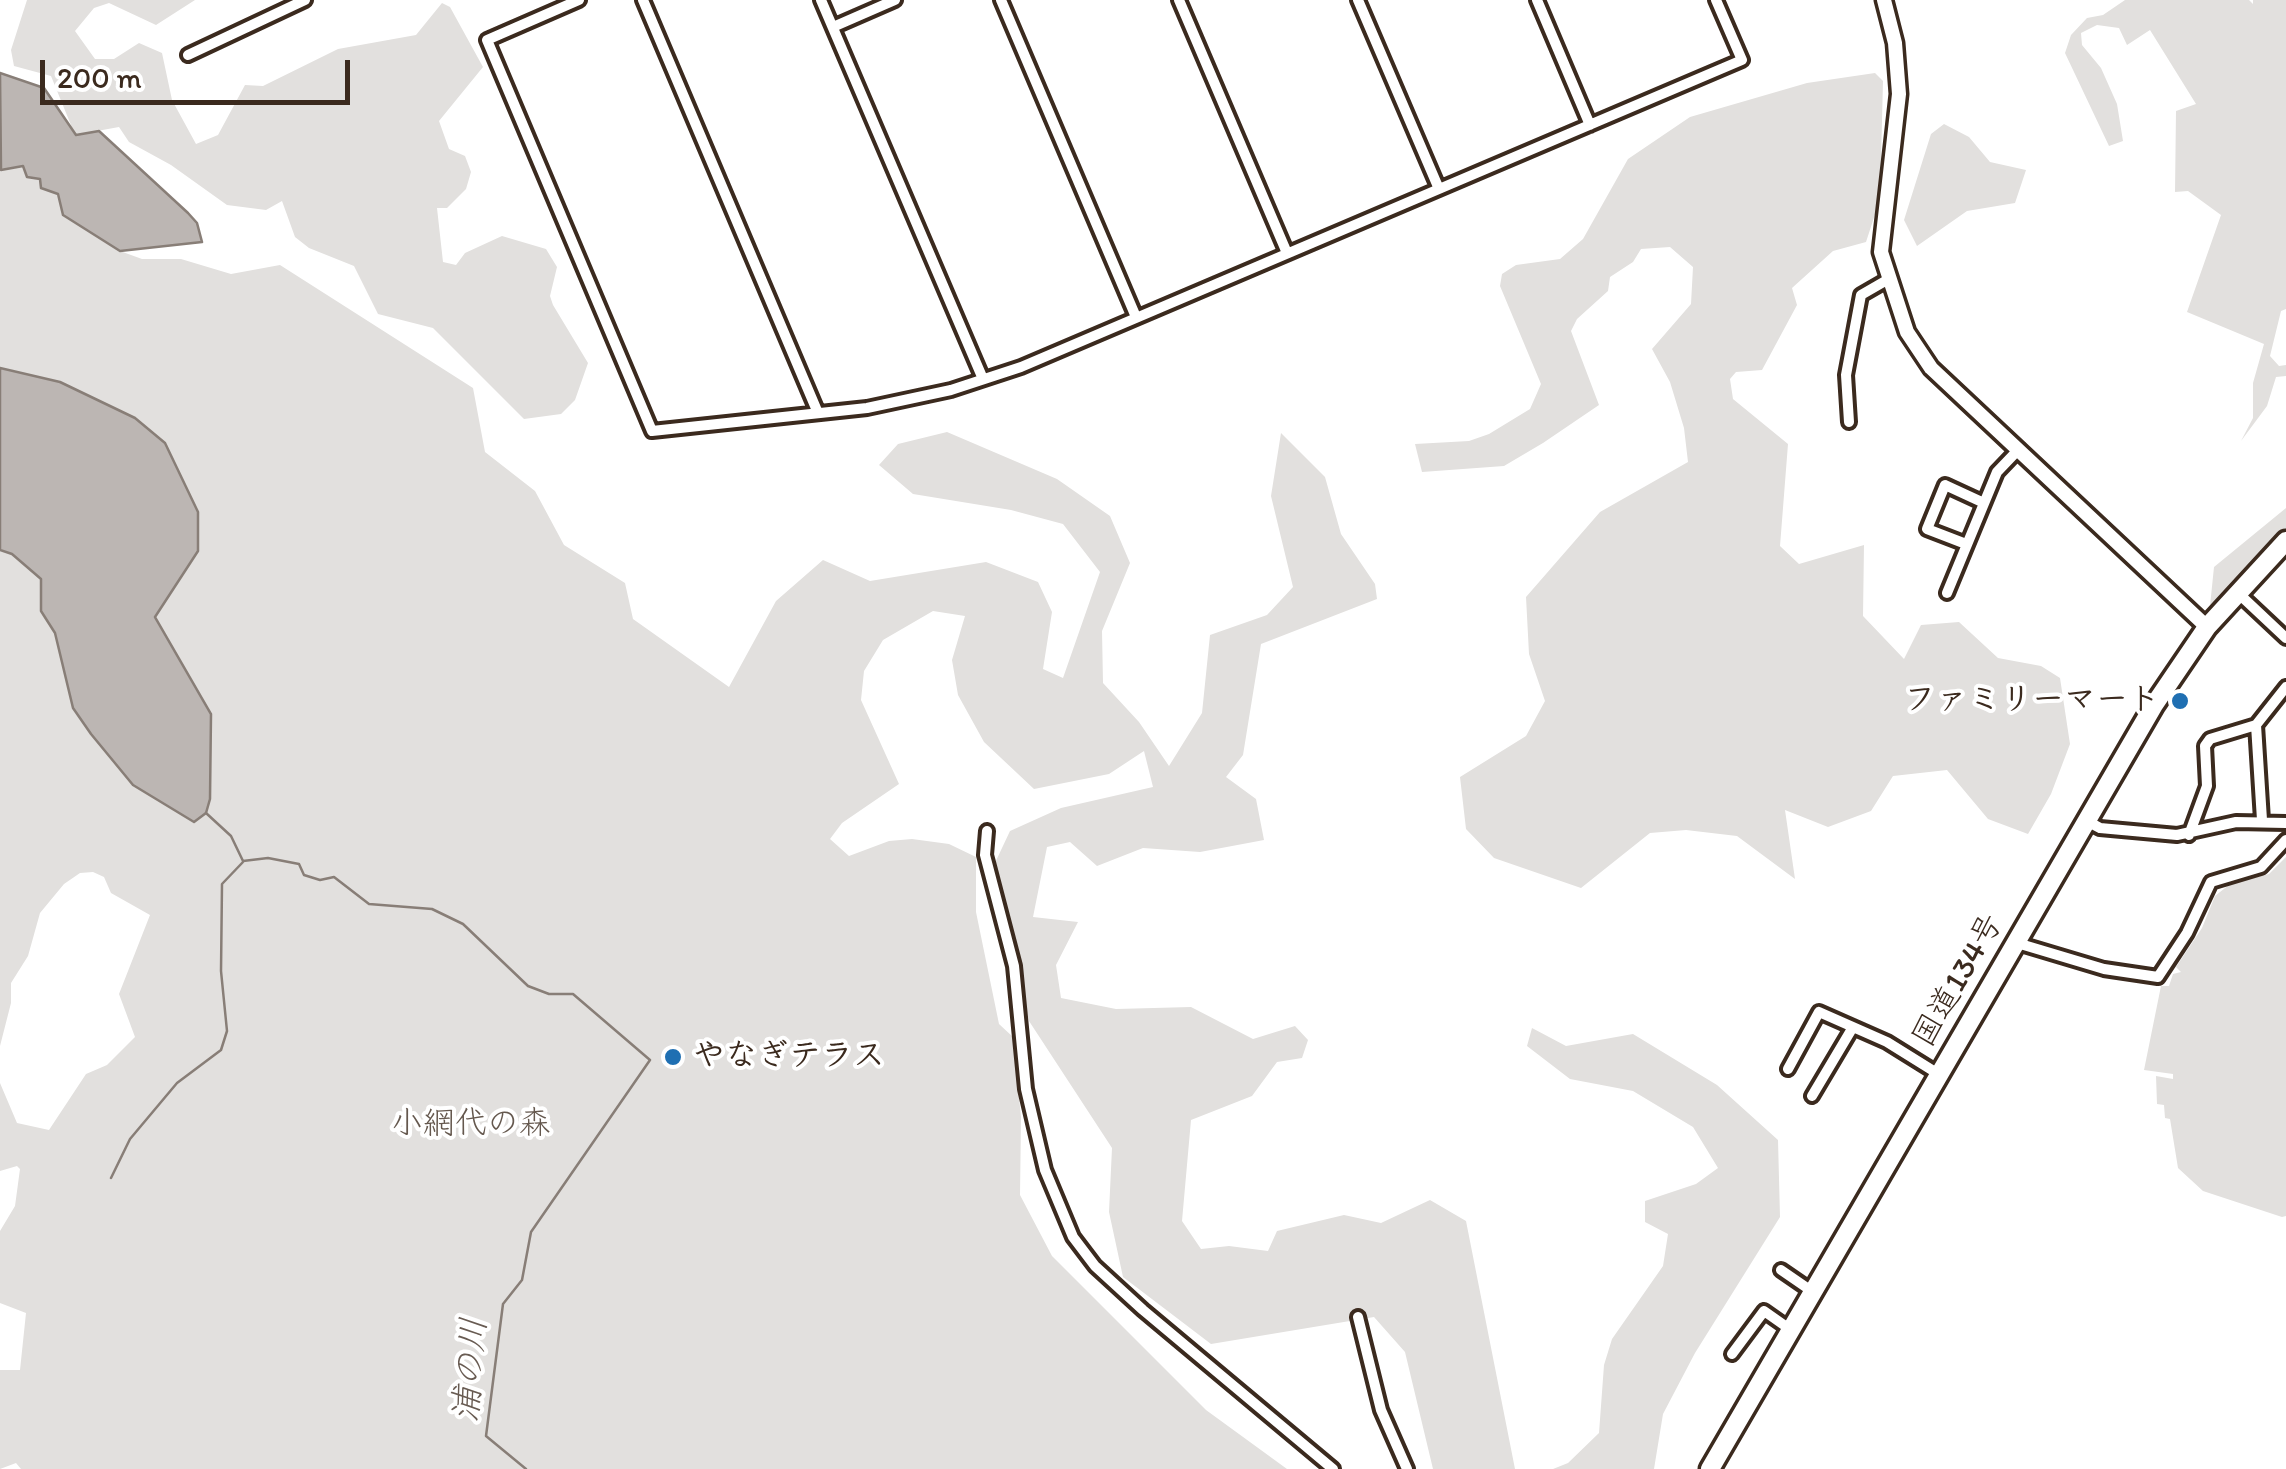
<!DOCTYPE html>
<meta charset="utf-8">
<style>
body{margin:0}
#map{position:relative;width:2286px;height:1469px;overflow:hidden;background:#fff;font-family:Itim,sans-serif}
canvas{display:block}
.scale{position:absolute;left:40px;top:60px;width:310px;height:45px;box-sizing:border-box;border:5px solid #3b2a1e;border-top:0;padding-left:12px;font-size:30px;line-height:35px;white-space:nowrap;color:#3b2a1e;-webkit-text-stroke:8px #fff;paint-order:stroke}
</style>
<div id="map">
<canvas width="2286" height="1469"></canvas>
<div class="scale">200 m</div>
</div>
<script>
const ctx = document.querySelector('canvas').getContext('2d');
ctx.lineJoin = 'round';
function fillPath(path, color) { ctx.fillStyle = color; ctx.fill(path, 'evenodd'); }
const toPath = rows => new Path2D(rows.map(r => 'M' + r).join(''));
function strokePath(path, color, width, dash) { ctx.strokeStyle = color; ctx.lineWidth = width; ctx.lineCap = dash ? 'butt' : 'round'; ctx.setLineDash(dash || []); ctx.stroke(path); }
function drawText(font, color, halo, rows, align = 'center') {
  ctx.font = font + ' Itim,"Klee One",sans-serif'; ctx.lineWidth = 8; ctx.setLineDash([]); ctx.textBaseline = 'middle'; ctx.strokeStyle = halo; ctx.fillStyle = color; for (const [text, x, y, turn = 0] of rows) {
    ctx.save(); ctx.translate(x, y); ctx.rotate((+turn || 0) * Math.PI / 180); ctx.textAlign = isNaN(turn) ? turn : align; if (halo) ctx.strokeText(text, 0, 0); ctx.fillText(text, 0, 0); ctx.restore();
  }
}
fillPath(toPath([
 [27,0,195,0,156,25,109,3,94,8,75,31,95,59,114,59,139,43,162,53,172,100,196,144,218,135,245,85,263,86,338,49,416,35,442,3,450,7,483,67,439,121,449,149,465,156,471,172,466,189,447,208,437,208,443,262,456,265,465,253,502,236,546,249,557,267,550,296,553,305,588,363,575,400,561,414,524,419,433,328,378,314,354,266,309,248,295,237,282,201,266,210,227,205,171,165,129,142,119,127,75,135,51,76,14,66,11,50],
 [2125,0,2249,0,2253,4,2253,0,2286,0,2286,309,2281,311,2270,356,2279,366,2286,365,2286,376,2276,377,2267,406,2241,441,2253,418,2253,383,2264,344,2187,312,2221,215,2188,191,2175,192,2176,111,2196,104,2150,30,2127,45,2119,28,2097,25,2081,33,2082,45,2101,68,2117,104,2123,141,2109,146,2065,53,2071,35,2087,18,2103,15],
 [1875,73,1883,81,1880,199,1866,242,1833,251,1792,288,1797,305,1762,370,1736,372,1730,379,1733,399,1788,444,1780,546,1799,564,1864,545,1863,616,1904,659,1921,625,1959,622,1998,658,2041,666,2060,678,2070,744,2051,794,2028,834,1988,819,1947,770,1893,776,1871,811,1828,827,1785,810,1795,879,1737,836,1686,830,1650,833,1581,888,1494,858,1466,829,1460,777,1526,736,1545,701,1529,654,1526,597,1600,512,1688,462,1684,428,1670,382,1652,349,1691,304,1693,267,1670,247,1641,249,1633,262,1610,277,1608,291,1577,319,1571,331,1599,405,1543,443,1504,466,1422,472,1415,444,1469,441,1489,434,1530,409,1541,384,1500,286,1502,274,1516,265,1560,259,1583,239,1628,159,1690,117,1807,83],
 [1944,124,1969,137,1990,162,2026,170,2015,203,1967,211,1917,246,1904,220,1931,134],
 [23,166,58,194,63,215,120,251,142,259,181,259,231,274,280,265,473,388,485,452,535,491,564,545,625,583,633,619,729,687,776,601,823,560,870,581,986,562,1038,582,1052,612,1043,669,1063,678,1100,572,1063,524,1011,510,913,494,879,465,898,444,947,432,1057,479,1110,516,1130,563,1102,631,1103,683,1139,722,1169,766,1202,713,1210,635,1267,615,1293,587,1271,496,1281,433,1325,477,1341,534,1375,584,1377,599,1261,644,1243,755,1226,777,1256,799,1264,840,1200,852,1143,848,1097,866,1070,842,1047,847,1033,917,1078,922,1056,965,1061,998,1116,1009,1191,1007,1253,1039,1295,1026,1308,1040,1302,1058,1277,1062,1252,1096,1191,1120,1182,1221,1201,1249,1229,1246,1268,1251,1277,1231,1344,1215,1381,1223,1430,1200,1466,1221,1515,1469,1433,1469,1405,1352,1374,1317,1211,1344,1123,1277,1109,1212,1112,1148,1029,1021,994,865,1010,831,1061,808,1153,787,1144,751,1109,774,1034,789,984,742,958,695,952,660,965,616,933,611,883,640,864,671,861,700,899,784,842,823,830,839,849,856,889,841,912,839,949,844,976,857,976,912,999,1024,1013,1037,1021,1117,1020,1195,1052,1256,1206,1410,1287,1469,21,1469,16,1463,0,1469,0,1370,20,1370,26,1313,0,1303,0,1231,15,1206,20,1169,17,1166,0,1171,0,1083,17,1123,49,1130,86,1074,107,1065,135,1037,119,994,150,915,111,893,104,877,93,872,80,873,64,884,40,913,28,956,11,983,11,1003,0,1046,0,168],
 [2286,508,2286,531,2210,606,2214,567],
 [2286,857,2286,1216,2282,1217,2203,1191,2178,1168,2170,1119,2165,1118,2164,1105,2157,1104,2156,1076,2173,1079,2173,1074,2144,1070,2161,986,2169,986,2173,974,2181,972,2176,967,2202,928,2215,896,2230,884,2269,874],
 [1532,1028,1566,1046,1633,1034,1717,1085,1778,1140,1780,1217,1695,1353,1663,1414,1654,1469,1553,1469,1568,1463,1599,1433,1604,1365,1612,1339,1663,1266,1668,1234,1645,1222,1645,1201,1696,1184,1718,1168,1693,1127,1633,1091,1570,1079,1527,1046]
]), '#e2e0de');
const water = toPath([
 [0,73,44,88,76,135,99,131,188,213,197,223,202,242,120,251,63,215,58,194,41,188,40,179,27,177,23,166,1,170,0,73],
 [0,368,60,382,135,418,165,443,198,512,198,551,155,617,211,714,210,799,206,813,194,822,133,785,91,734,73,708,55,633,41,611,41,579,12,554,0,550,0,368]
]);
fillPath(water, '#bcb6b3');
strokePath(water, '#887e77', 2.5);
strokePath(toPath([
 [206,813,231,836,243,861,268,858,299,864,304,875,320,880,334,877,369,904,432,909,463,924,528,986,549,994,573,994,650,1060,531,1232,522,1280,503,1304,486,1436,526,1469],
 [111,1178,130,1139,177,1083,221,1050,227,1031,221,971,222,884,243,862]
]), '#887e77', 2.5);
const minor = toPath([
 [579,0,487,40,652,431,867,408,951,390,1021,367,1742,60,1716,0],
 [643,0,818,413],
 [821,0,983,379],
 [1001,0,1136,317],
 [1179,0,1287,253],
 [1358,0,1439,189],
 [1537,0,1590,125],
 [833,27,895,0],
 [188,55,305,0],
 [1849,422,1846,375,1861,295,1887,280],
 [1966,544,1927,529,1945,485,1984,503],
 [1947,593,1997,472,2019,449],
 [2238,593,2286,638],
 [2262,820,2256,725,2286,687],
 [2087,821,2100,828,2177,835,2236,822,2286,823],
 [987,831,985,855,1014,966,1026,1089,1045,1170,1073,1237,1095,1266,1143,1310,1333,1469],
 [2189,835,2207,786,2205,746,2210,739,2256,725],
 [2017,943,2104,969,2158,977,2187,933,2211,882,2261,867,2286,840],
 [1788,1069,1819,1012,1887,1042,1940,1075],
 [1812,1096,1853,1027],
 [1781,1270,1813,1292],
 [1358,1317,1381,1410,1407,1469],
 [1732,1354,1764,1311,1791,1330]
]);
const tertiary = toPath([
 [1884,0,1895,43,1899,94,1881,252,1907,332,1931,368,2207,627]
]);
const trunk = toPath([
 [1710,1469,2154,705,2207,627,2286,541]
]);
strokePath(minor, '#3b2a1e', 18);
strokePath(tertiary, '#3b2a1e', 21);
strokePath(trunk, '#3b2a1e', 25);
strokePath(minor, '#fff', 10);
strokePath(tertiary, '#fff', 14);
strokePath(trunk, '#fff', 18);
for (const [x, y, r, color] of [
 [2180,701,10,"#1f6fb2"],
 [673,1057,10,"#1f6fb2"]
]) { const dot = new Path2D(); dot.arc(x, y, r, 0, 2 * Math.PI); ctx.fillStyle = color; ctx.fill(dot); strokePath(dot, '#fff', 4); }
drawText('bold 32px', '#3b2a1e', '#fff', [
 ["ファミリーマート",2160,701],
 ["やなぎテラス",693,1057,"left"]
], 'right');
drawText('32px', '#3b2a1e', '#fff', [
 ["国道134号",1959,981,-60]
]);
drawText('32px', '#65584e', '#fff', [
 ["小網代の森",471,1125]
]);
drawText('italic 35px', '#685b52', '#fff', [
 ["浦の川",472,1370,-85]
]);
</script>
